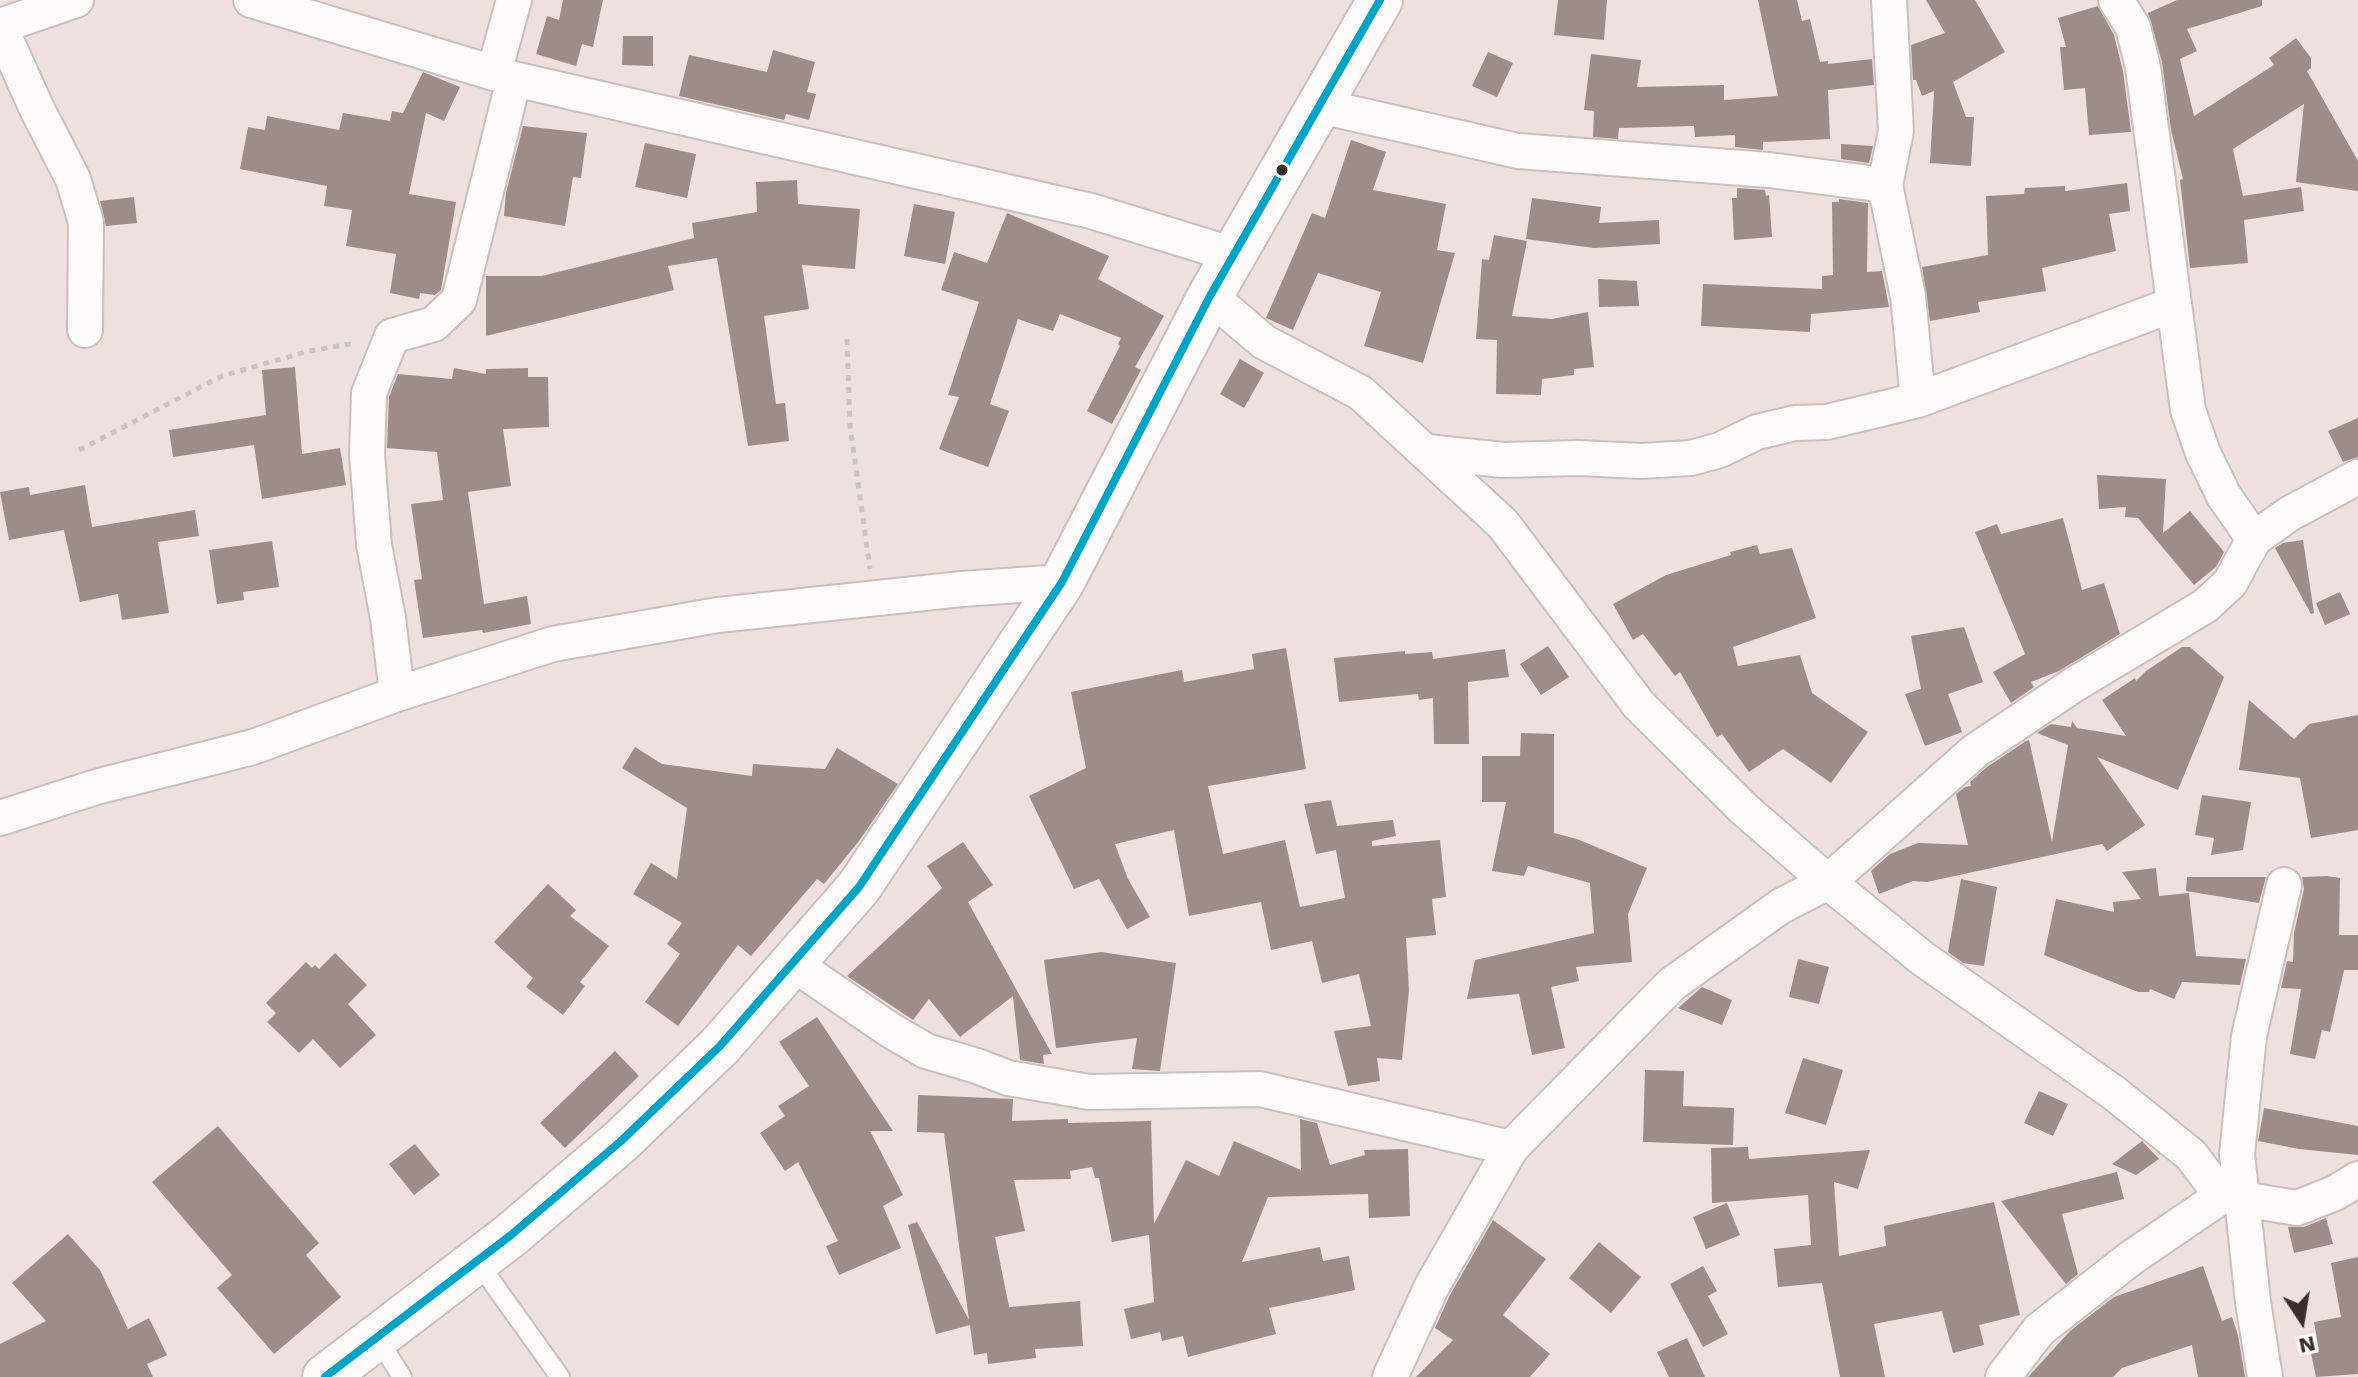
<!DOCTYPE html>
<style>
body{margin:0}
#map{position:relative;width:2358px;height:1377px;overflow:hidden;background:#eee0dd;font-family:"Work Sans",sans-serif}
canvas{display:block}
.north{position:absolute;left:2262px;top:1281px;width:80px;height:80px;-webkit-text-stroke:6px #fff;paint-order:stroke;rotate:168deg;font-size:22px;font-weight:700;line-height:32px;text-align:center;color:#39302d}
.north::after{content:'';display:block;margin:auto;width:28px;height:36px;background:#39302d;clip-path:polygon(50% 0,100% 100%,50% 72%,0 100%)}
</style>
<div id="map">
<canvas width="2358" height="1377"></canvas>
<div class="north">N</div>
</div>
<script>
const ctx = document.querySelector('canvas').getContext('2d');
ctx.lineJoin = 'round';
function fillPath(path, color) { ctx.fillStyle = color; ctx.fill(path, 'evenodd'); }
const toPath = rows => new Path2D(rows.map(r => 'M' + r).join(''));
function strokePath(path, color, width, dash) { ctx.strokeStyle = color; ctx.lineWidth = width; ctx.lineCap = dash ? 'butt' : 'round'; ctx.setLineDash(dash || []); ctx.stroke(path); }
fillPath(toPath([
 [563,0,603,0,593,47,582,44,576,66,536,54,547,16,559,20],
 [1558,0,1607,0,1604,40,1554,35],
 [1758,0,1797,0,1802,21,1810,19,1820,62,1828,61,1828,64,1872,59,1874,85,1828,90,1830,139,1763,142,1763,150,1735,147,1735,135,1695,137,1694,126,1619,128,1618,139,1593,137,1594,111,1584,110,1591,54,1641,60,1637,87,1724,85,1724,100,1778,96],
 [1926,0,1975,0,2005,52,1953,82,1966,117,1974,117,1971,166,1930,163,1934,91,1922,96,1916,80,1913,80,1911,45,1945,33],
 [2177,0,2262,0,2262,6,2187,29,2197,51,2180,59,2194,116,2274,65,2269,58,2296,38,2311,58,2311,68,2307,71,2358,161,2358,191,2296,182,2304,104,2233,149,2243,196,2301,187,2304,211,2244,220,2248,263,2190,268,2180,180,2183,179,2171,130,2162,62,2148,13],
 [2098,6,2114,35,2123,71,2131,132,2089,135,2085,88,2064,90,2060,47,2066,47,2058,18],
 [623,36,653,36,653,66,622,65],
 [773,50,815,62,807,92,816,94,809,120,786,114,784,120,679,96,689,55,767,72],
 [1488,52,1513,63,1497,97,1472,86],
 [423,72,460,87,444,121,426,113,409,194,456,202,441,290,435,295,420,293,419,299,390,293,396,254,346,246,352,210,324,206,327,186,240,169,248,127,265,130,267,116,339,130,343,113,390,121,392,111,403,113],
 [523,126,587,133,581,178,573,177,565,226,504,216,506,193],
 [1351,140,1386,152,1373,190,1446,204,1437,250,1455,253,1423,363,1364,346,1381,292,1318,273,1293,330,1266,318,1312,213,1325,218],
 [645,143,696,154,687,198,635,187],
 [1841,144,1873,146,1869,163,1841,159],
 [797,180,798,204,860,209,855,269,802,265,809,309,764,316,776,404,785,403,789,441,748,446,717,258,668,266,674,290,486,336,486,276,542,276,694,238,692,223,757,212,756,182],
 [2127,183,2130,211,2109,214,2116,251,2042,268,2046,291,1978,302,1980,312,1930,321,1922,267,1988,255,1986,196,2024,194,2025,188,2065,186,2065,191],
 [1737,188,1765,190,1766,196,1769,195,1772,237,1734,240,1732,198,1737,198],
 [134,197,137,223,106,226,100,201],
 [1532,198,1601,207,1599,223,1659,220,1660,244,1594,248,1526,239],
 [1839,199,1868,203,1867,272,1882,271,1889,307,1811,314,1810,332,1701,326,1703,284,1822,289,1822,276,1833,275,1832,202,1839,202],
 [914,204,955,212,945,264,904,256],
 [1007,213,1109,256,1098,279,1164,316,1135,367,1141,370,1112,424,1087,411,1120,346,1118,344,1121,338,1060,314,1053,331,1018,319,990,404,1009,411,988,467,939,449,959,397,948,395,979,302,941,290,954,252,987,263],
 [1494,235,1527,241,1512,316,1552,319,1588,312,1594,367,1574,369,1574,375,1542,379,1541,395,1496,394,1497,340,1476,339,1482,259,1489,260],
 [1598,279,1637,281,1639,306,1599,307],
 [1240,359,1264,373,1244,408,1220,394],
 [295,367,302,454,340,448,346,485,262,499,254,445,173,457,169,430,266,415,262,370],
 [454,368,486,374,486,369,528,368,528,377,548,377,549,427,503,429,511,486,468,492,484,604,527,596,531,624,483,633,482,630,423,638,414,580,422,579,411,504,443,500,437,452,387,448,389,397,398,374,452,379],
 [2358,418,2358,457,2343,462,2328,431],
 [2097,475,2166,479,2163,533,2190,511,2224,552,2216,567,2194,585,2138,518,2125,517,2126,507,2099,509],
 [85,485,92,527,195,510,199,536,158,542,169,613,122,620,118,594,80,602,64,530,9,540,0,492,29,487,30,495],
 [2063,518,2082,590,2104,583,2120,634,2059,671,2031,682,2034,687,2011,703,1993,672,2025,654,1975,532,1997,524,2001,534],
 [2303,540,2314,613,2311,614,2275,548,2283,543],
 [272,541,279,587,243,592,244,600,217,604,209,550],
 [1757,545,1760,554,1792,548,1816,618,1733,647,1738,666,1800,655,1812,693,1868,732,1831,783,1783,749,1749,772,1722,734,1717,737,1680,672,1675,676,1643,634,1633,640,1613,604,1666,575,1731,555,1730,552],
 [2340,592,2350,614,2325,625,2316,603],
 [1964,627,1983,682,1948,694,1962,732,1925,746,1905,694,1921,689,1911,636],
 [1548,646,1569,677,1541,695,1520,664],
 [2182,647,2190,647,2224,677,2178,790,2097,757,2145,825,2107,851,2102,844,1927,882,1913,881,1879,894,1871,871,1890,854,1918,843,1968,845,1956,794,1965,787,1971,786,1970,782,1987,767,2026,741,2029,740,2052,842,2068,745,2037,733,2051,724,2071,727,2072,721,2077,728,2126,736,2102,700,2135,678,2136,681,2146,671],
 [1286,648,1306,769,1208,786,1223,854,1285,840,1300,907,1345,898,1336,850,1316,854,1304,804,1331,800,1337,826,1393,820,1396,836,1372,841,1372,846,1440,840,1446,897,1432,899,1436,935,1406,938,1409,990,1402,1060,1377,1058,1380,1081,1348,1086,1334,1031,1371,1026,1359,974,1322,983,1312,941,1271,950,1261,902,1189,916,1174,830,1115,844,1128,879,1150,917,1127,929,1099,879,1074,889,1029,796,1086,768,1071,692,1182,670,1184,682,1254,669,1252,654],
 [1505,649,1509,677,1468,682,1469,744,1434,744,1433,698,1419,700,1418,694,1339,702,1334,658,1405,651,1405,654,1432,652,1433,659],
 [2249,700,2294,739,2309,724,2358,715,2358,830,2311,838,2300,778,2239,770],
 [1521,733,1554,734,1554,833,1577,839,1647,868,1628,914,1632,962,1576,967,1579,981,1551,987,1565,1048,1532,1055,1519,994,1467,999,1475,960,1594,933,1590,883,1528,866,1524,876,1492,871,1506,802,1482,802,1482,756,1520,756],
 [635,747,662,764,752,776,753,764,825,769,837,748,898,784,859,841,824,884,817,879,751,956,738,945,678,1026,645,1002,680,954,667,944,682,923,633,894,651,863,677,879,687,808,622,768],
 [2202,795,2251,802,2243,850,2211,855,2214,838,2195,835],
 [963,842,993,885,968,902,1052,1054,1043,1055,1044,1064,1020,1060,1013,996,960,1037,929,999,913,1020,847,976,942,888,927,866],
 [2156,868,2159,896,2189,893,2196,956,2246,959,2240,985,2182,982,2174,999,2150,989,2149,992,2138,992,2044,955,2056,899,2114,912,2113,902,2141,899,2122,872],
 [2327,876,2340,878,2339,935,2358,935,2358,970,2344,970,2330,1032,2322,1030,2315,1059,2290,1054,2301,989,2281,988,2287,961,2293,962,2294,933,2304,889,2302,877],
 [2187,877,2266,877,2259,903,2186,891],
 [1961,879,1997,887,1984,966,1963,963,1948,952],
 [548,884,576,910,570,916,609,946,580,982,585,986,563,1015,526,987,533,978,494,942],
 [1101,952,1176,963,1160,1071,1132,1069,1137,1038,1056,1048,1044,960],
 [335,953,367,985,348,1004,376,1035,340,1068,313,1039,299,1053,267,1022,276,1013,266,1003,306,962,312,968,315,965,319,969],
 [1798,959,1829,967,1819,1004,1789,997],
 [1702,987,1732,1000,1722,1025,1678,1008],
 [817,1017,893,1131,870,1131,903,1195,883,1206,901,1248,839,1275,826,1246,838,1241,798,1162,785,1171,760,1133,785,1116,778,1106,809,1086,779,1042],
 [615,1051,639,1076,565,1148,540,1123],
 [1803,1058,1843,1070,1826,1125,1785,1113],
 [1645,1070,1684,1071,1683,1106,1734,1108,1733,1145,1643,1142],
 [2039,1091,2068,1104,2053,1136,2024,1123],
 [918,1095,1013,1099,1012,1121,1068,1119,1068,1123,1151,1121,1154,1224,1186,1160,1219,1176,1234,1141,1301,1170,1300,1119,1317,1123,1330,1165,1365,1155,1364,1150,1408,1149,1410,1216,1369,1218,1368,1194,1268,1197,1242,1262,1320,1247,1323,1261,1349,1256,1355,1290,1269,1308,1276,1334,1188,1357,1183,1336,1162,1341,1160,1332,1131,1339,1124,1309,1154,1302,1149,1235,1112,1242,1099,1178,1095,1178,1092,1167,1070,1171,1071,1179,1014,1180,1025,1231,995,1237,1009,1307,1080,1301,1083,1346,1035,1349,1036,1358,988,1364,987,1353,974,1355,970,1325,936,1334,908,1225,917,1222,969,1320,944,1133,917,1132],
 [2264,1108,2358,1126,2358,1155,2299,1149,2258,1141],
 [218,1126,319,1243,306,1255,341,1297,274,1354,217,1288,232,1275,152,1182],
 [2142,1141,2159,1159,2136,1175,2112,1164],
 [415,1144,440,1175,414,1195,389,1164],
 [1748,1147,1749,1159,1870,1150,1858,1189,1834,1182,1839,1256,1886,1246,1884,1226,1994,1202,2020,1315,1979,1325,1984,1345,1953,1353,1942,1311,1874,1324,1885,1377,1840,1377,1822,1283,1778,1287,1774,1249,1811,1245,1808,1195,1712,1203,1711,1148],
 [2117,1172,2124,1199,2062,1214,2078,1274,2066,1284,2001,1201],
 [1727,1203,1740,1235,1706,1249,1693,1217],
 [2326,1218,2333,1244,2294,1253,2288,1227,2304,1227],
 [1493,1220,1546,1259,1503,1315,1550,1354,1530,1377,1416,1377,1453,1340,1435,1328,1450,1295],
 [68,1234,100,1270,128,1329,149,1318,167,1355,147,1364,153,1377,0,1377,0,1344,46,1321,12,1283],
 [1599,1242,1641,1277,1611,1313,1569,1278],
 [2358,1257,2358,1374,2316,1377,2311,1353,2319,1351,2314,1322,2341,1317,2331,1263],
 [1703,1266,1717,1291,1708,1296,1728,1334,1703,1347,1670,1284],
 [2203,1266,2222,1321,2232,1317,2238,1335,2245,1377,2198,1377,2192,1345,2122,1368,2113,1377,2028,1377,2070,1331,2114,1297],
 [1687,1338,1705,1377,1669,1377,1657,1352]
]), '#9e8c88');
const lane = toPath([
 [477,1261,560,1377],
 [377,1337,402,1377]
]);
const street = toPath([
 [251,0,514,79,1091,211,1234,255],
 [1889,0,1896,131,1885,185,1908,296,1918,400],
 [2116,0,2133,27,2143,67,2188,410,2203,453,2224,496,2254,539],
 [0,26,76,0],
 [0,27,37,109,73,179,86,222,85,330],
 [494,73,514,0],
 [1320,106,1518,151,1769,170,1885,185],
 [1210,296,1264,342,1361,393,1503,524,1639,705,1744,809,1828,882,1922,958,2114,1093,2191,1155,2222,1196,2242,1199,2253,1302,2265,1377],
 [1427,452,1503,460,1578,458,1641,461,1691,458,1720,450,1757,432,1795,423,1827,422,1918,400,2172,305],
 [397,694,388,618,374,545,367,454,369,393,392,336,434,324,459,300,514,79],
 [0,818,96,787,253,747,397,694,553,644,718,615,962,589,1062,582],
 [2284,885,2249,1036,2237,1155,2242,1199,2297,1208,2335,1193,2358,1179],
 [792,963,890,1030,926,1051,977,1066,1008,1078,1089,1092,1260,1089,1511,1148],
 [1390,1377,1432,1286,1511,1148,1672,984,1781,906,1828,882,1975,751,2075,684,2205,606,2230,583,2254,539,2289,514,2358,477],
 [2003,1377,2039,1330,2131,1258,2222,1196]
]);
const secondary = toPath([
 [325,1377,511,1235,621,1141,720,1046,859,887,1062,582,1210,296,1380,0]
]);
strokePath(lane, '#cabfbd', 22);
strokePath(street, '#cabfbd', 38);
strokePath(secondary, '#cabfbd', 48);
strokePath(toPath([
 [847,339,850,426,870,569],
 [79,450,222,376,309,351,356,343]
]), '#c9c4c2', 5, [6, 6]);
strokePath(lane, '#fcfafa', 18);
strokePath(street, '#fcfafa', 34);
strokePath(secondary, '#fcfafa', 44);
strokePath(toPath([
 [325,1377,511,1235,621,1141,720,1046,859,887,1062,582,1210,296,1380,0]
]), '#03a3c6', 8);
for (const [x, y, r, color] of [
 [1282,170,7,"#39302d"]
]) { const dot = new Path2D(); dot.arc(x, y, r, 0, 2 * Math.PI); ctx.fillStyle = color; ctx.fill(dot); strokePath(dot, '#fff', 3); }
</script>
